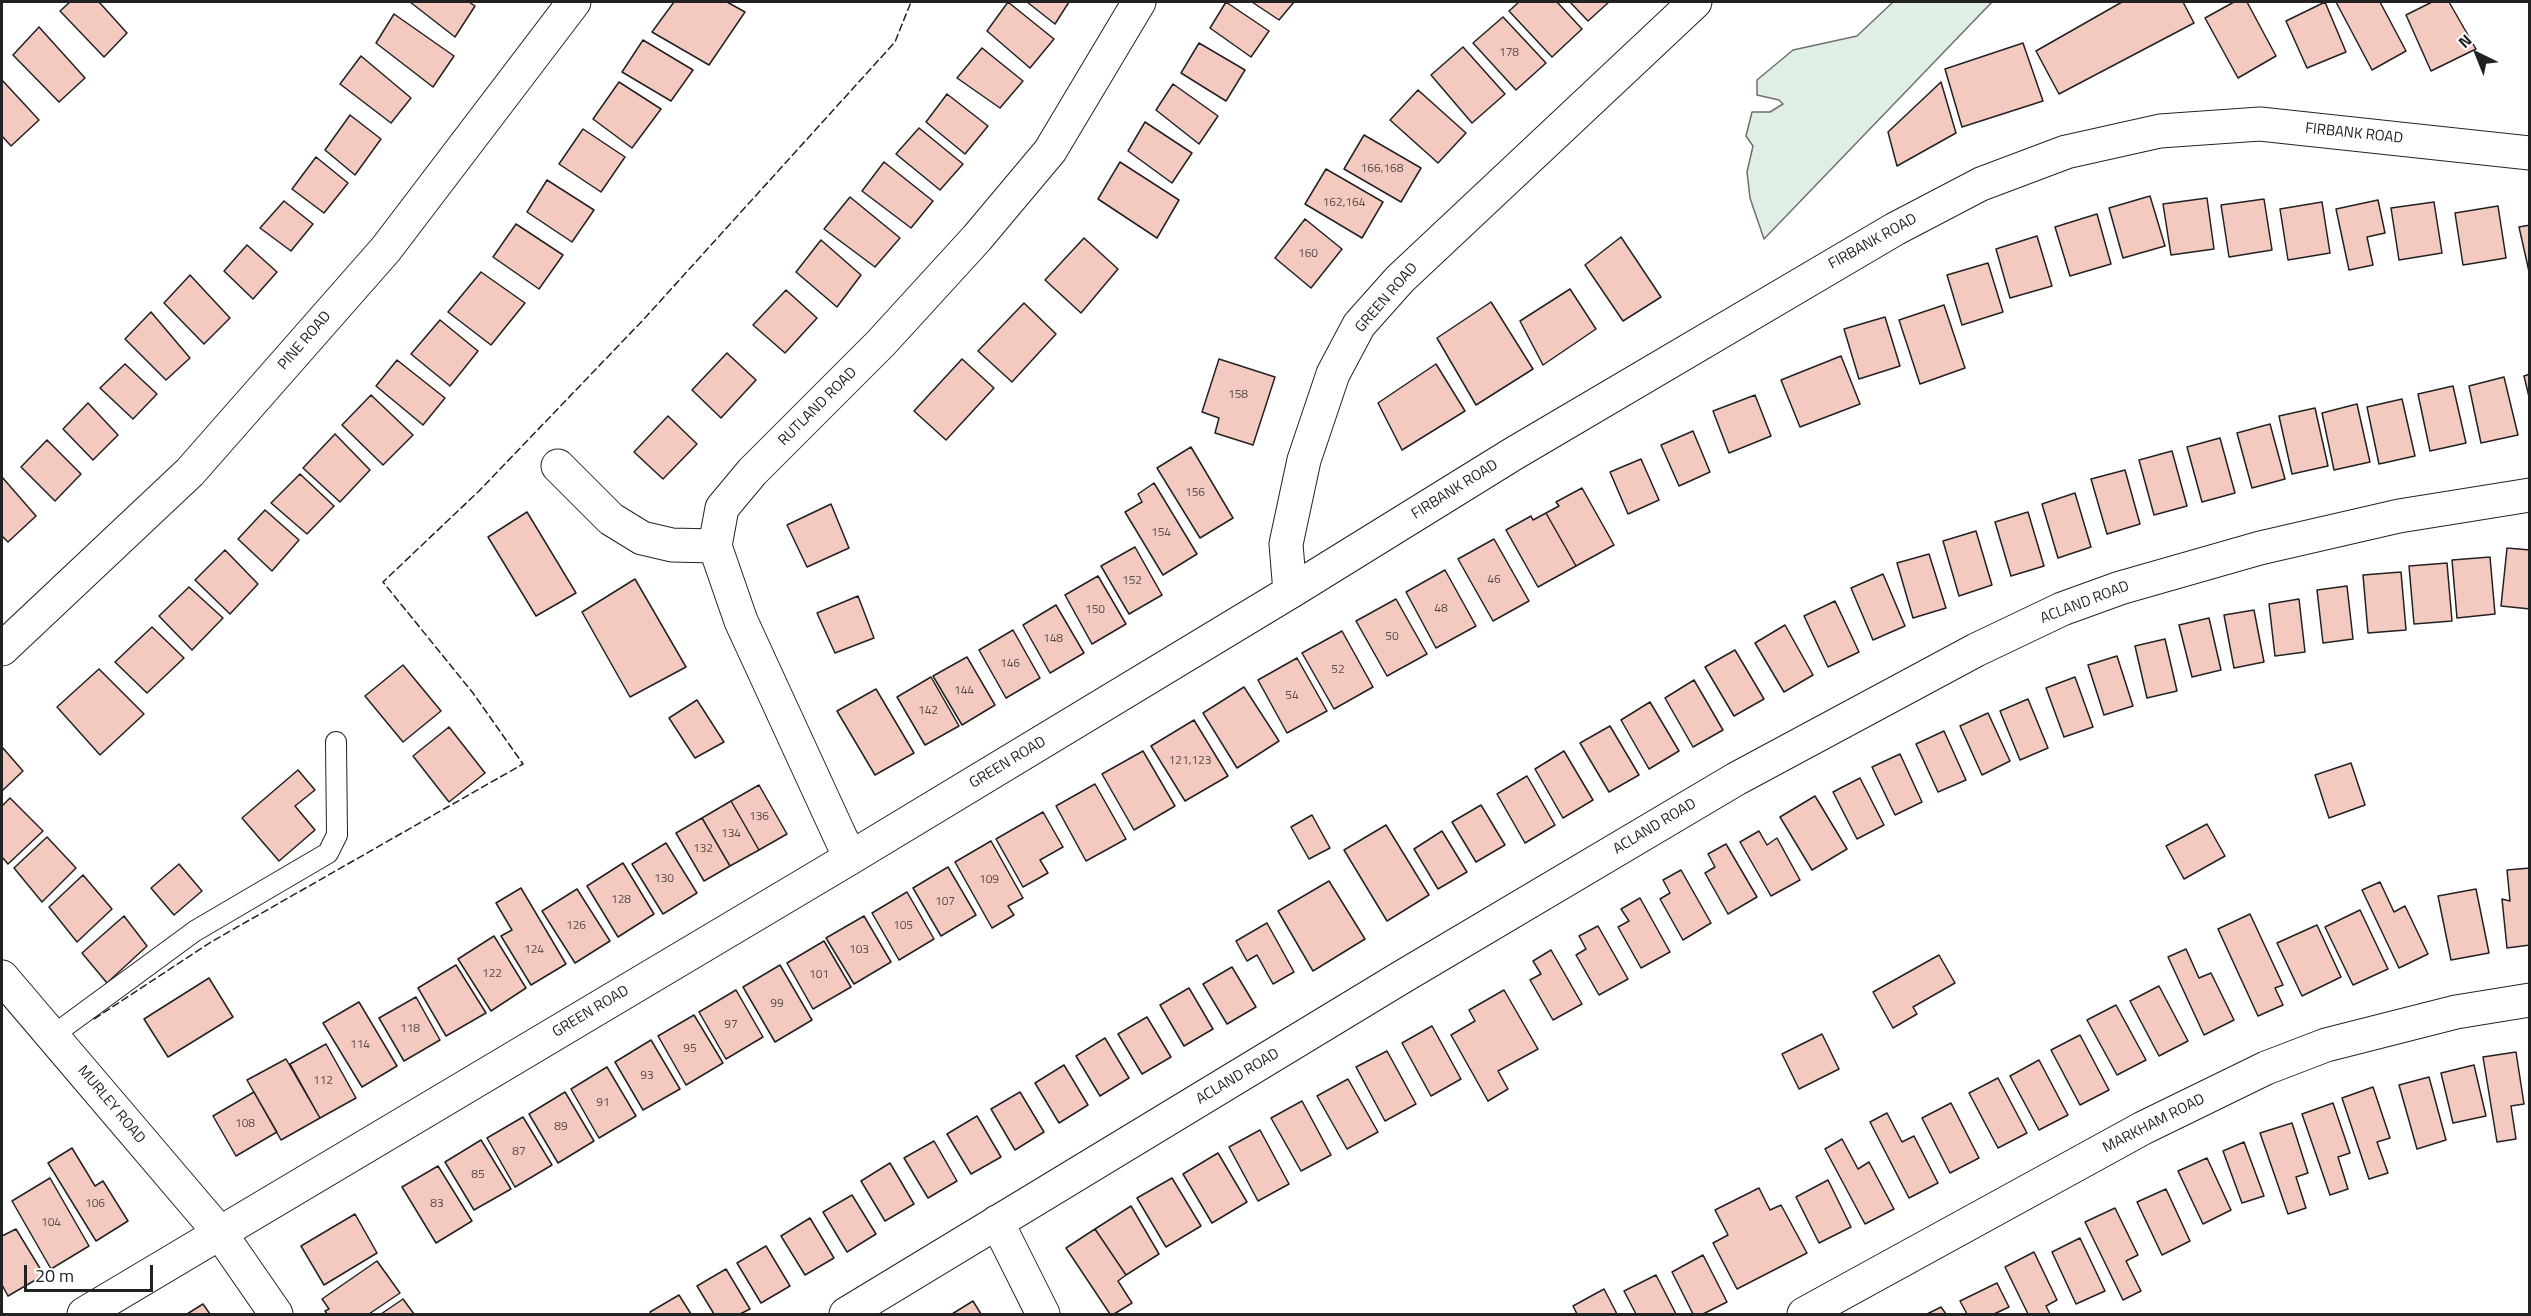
<!DOCTYPE html>
<style>
body{margin:0}
#map{position:relative;width:2531px;height:1316px;overflow:hidden;background:#fff;font-family:"Titillium Web",sans-serif}
canvas{display:block}
.frame{position:absolute;inset:0;border:3px solid #222;pointer-events:none}
.north{position:absolute;left:2447px;top:24px;width:60px;height:60px;-webkit-text-stroke:4px #fff;paint-order:stroke;rotate:317deg;font-size:16px;font-weight:700;line-height:24px;text-align:center;color:#222}
.north::after{content:'';display:block;margin:auto;width:21px;height:27px;background:#222;clip-path:polygon(50% 0,100% 100%,50% 72%,0 100%)}
.scale{position:absolute;left:24px;top:1265px;width:129px;height:27px;box-sizing:border-box;border:3px solid #222;border-top:0;padding-left:8px;font-size:18px;line-height:21px;white-space:nowrap;color:#222;-webkit-text-stroke:4px #fff;paint-order:stroke}
</style>
<div id="map">
<canvas width="2531" height="1316"></canvas>
<div class="frame"></div>
<div class="north">N</div>
<div class="scale">20 m</div>
</div>
<script>
const ctx = document.querySelector('canvas').getContext('2d');
ctx.lineJoin = 'round';
function fillPath(path, color) { ctx.fillStyle = color; ctx.fill(path, 'evenodd'); }
const toPath = rows => new Path2D(rows.map(r => 'M' + r).join(''));
function strokePath(path, color, width, dash) { ctx.strokeStyle = color; ctx.lineWidth = width; ctx.lineCap = dash ? 'butt' : 'round'; ctx.setLineDash(dash || []); ctx.stroke(path); }
function drawText(font, color, halo, rows, align = 'center') {
  ctx.font = font + ' "Titillium Web",sans-serif'; ctx.lineWidth = 4.5; ctx.setLineDash([]); ctx.textBaseline = 'middle'; ctx.strokeStyle = halo; ctx.fillStyle = color; for (const [text, x, y, turn = 0] of rows) {
    ctx.save(); ctx.translate(x, y); ctx.rotate((+turn || 0) * Math.PI / 180); ctx.textAlign = isNaN(turn) ? turn : align; if (halo) ctx.strokeText(text, 0, 0); ctx.fillText(text, 0, 0); ctx.restore();
  }
}
const green = toPath([
 [1893,2,1992,2,1764,239,1750,198,1747,172,1753,146,1746,136,1752,112,1770,112,1783,104,1779,100,1757,95,1757,80,1793,50,1857,36,1893,2]
]);
fillPath(green, '#e0efe3');
strokePath(green, '#6f6f6f', 1.5);
const building = toPath([
 [70,2,99,2,127,33,104,57,60,11,70,2],
 [410,2,469,2,475,6,455,37,410,2],
 [674,2,727,2,745,12,709,65,652,32,674,2],
 [1008,2,1054,39,1030,68,987,31,1008,2],
 [1027,2,1069,2,1055,24,1027,2],
 [1226,2,1269,31,1251,57,1210,28,1226,2],
 [1252,2,1294,2,1279,20,1252,2],
 [1519,2,1557,2,1582,29,1552,57,1509,11,1519,2],
 [1570,2,1609,2,1588,21,1570,2],
 [2122,2,2183,2,2194,23,2059,94,2036,51,2122,2],
 [2234,2,2247,2,2276,56,2238,78,2205,18,2234,2],
 [2325,2,2346,52,2307,68,2286,21,2325,2],
 [2336,2,2380,2,2406,51,2372,70,2336,2],
 [2432,2,2449,2,2476,49,2431,71,2406,15,2432,2],
 [394,14,454,56,433,87,376,43,394,14],
 [1503,17,1546,63,1516,90,1473,43,1503,17],
 [39,27,85,78,59,102,13,55,39,27],
 [643,40,693,70,671,101,622,72,643,40],
 [1199,43,1245,70,1226,101,1181,73,1199,43],
 [2023,43,2043,101,1962,127,1945,69,2023,43],
 [1463,47,1505,94,1472,123,1431,75,1463,47],
 [982,48,1023,81,1000,108,957,78,982,48],
 [361,56,411,98,391,123,340,84,361,56],
 [2,80,39,120,11,146,2,136,2,80],
 [619,82,661,109,632,148,593,119,619,82],
 [1941,82,1956,133,1897,166,1888,132,1941,82],
 [1173,84,1218,116,1199,144,1156,110,1173,84],
 [1418,90,1466,133,1438,163,1390,120,1418,90],
 [947,94,988,126,965,154,926,122,947,94],
 [350,115,381,139,355,175,325,150,350,115],
 [1145,122,1192,153,1172,183,1128,151,1145,122],
 [919,128,963,164,940,190,896,154,919,128],
 [583,129,625,157,601,192,559,164,583,129],
 [1364,135,1421,168,1401,202,1344,169,1364,135],
 [316,157,348,183,324,213,292,189,316,157],
 [884,162,933,201,911,228,862,191,884,162],
 [1120,162,1179,200,1157,238,1098,199,1120,162],
 [1326,169,1383,202,1362,238,1305,204,1326,169],
 [547,180,594,210,572,242,527,212,547,180],
 [2150,196,2165,246,2123,258,2109,208,2150,196],
 [850,197,900,238,875,267,824,229,850,197],
 [2207,198,2214,249,2171,255,2163,204,2207,198],
 [2264,199,2272,250,2229,257,2221,205,2264,199],
 [2378,200,2385,233,2367,237,2373,265,2349,270,2336,209,2378,200],
 [284,201,313,224,291,251,260,228,284,201],
 [2322,202,2330,253,2288,260,2280,209,2322,202],
 [2434,202,2442,253,2399,260,2391,208,2434,202],
 [2498,206,2506,258,2463,265,2455,213,2498,206],
 [2097,214,2111,264,2070,276,2055,227,2097,214],
 [1305,219,1342,249,1311,288,1275,258,1305,219],
 [516,224,563,255,539,289,493,257,516,224],
 [2530,225,2530,276,2519,227,2530,225],
 [2037,236,2052,286,2010,298,1996,249,2037,236],
 [1621,237,1661,297,1623,321,1585,265,1621,237],
 [1084,238,1118,269,1081,313,1045,280,1084,238],
 [821,240,861,275,837,307,796,272,821,240],
 [247,245,277,272,253,299,224,271,247,245],
 [1988,263,2003,312,1962,325,1947,275,1988,263],
 [481,272,525,303,491,345,448,312,481,272],
 [190,275,230,318,204,344,164,303,190,275],
 [1570,289,1596,329,1543,365,1520,321,1570,289],
 [786,290,817,318,785,353,753,325,786,290],
 [1491,302,1533,369,1476,405,1437,338,1491,302],
 [1024,303,1056,334,1012,382,978,351,1024,303],
 [1944,305,1965,368,1920,384,1899,320,1944,305],
 [151,312,190,358,166,380,125,339,151,312],
 [1885,317,1900,366,1859,379,1844,329,1885,317],
 [440,320,478,351,450,386,411,354,440,320],
 [727,353,756,380,721,418,692,390,727,353],
 [1841,356,1860,404,1800,427,1781,380,1841,356],
 [962,359,994,388,946,440,914,411,962,359],
 [1219,359,1275,377,1253,445,1215,433,1219,418,1202,412,1219,359],
 [397,360,445,398,423,425,376,386,397,360],
 [125,364,157,394,133,419,100,388,125,364],
 [1436,364,1465,411,1402,450,1378,403,1436,364],
 [2530,374,2530,401,2524,376,2530,374],
 [2504,377,2518,435,2481,443,2469,386,2504,377],
 [2453,386,2466,443,2430,451,2418,394,2453,386],
 [371,395,413,435,383,465,342,425,371,395],
 [1755,395,1771,436,1729,453,1713,411,1755,395],
 [2402,399,2415,456,2379,464,2367,407,2402,399],
 [88,403,118,435,93,460,63,429,88,403],
 [2357,404,2370,462,2334,470,2322,413,2357,404],
 [2315,408,2328,466,2292,474,2279,416,2315,408],
 [668,416,697,444,663,479,634,452,668,416],
 [2270,424,2285,479,2252,488,2237,433,2270,424],
 [1693,431,1710,472,1679,486,1661,445,1693,431],
 [335,434,370,470,340,502,303,468,335,434],
 [2220,438,2235,493,2202,502,2187,447,2220,438],
 [47,440,81,474,55,501,21,467,47,440],
 [1191,447,1233,518,1200,538,1157,468,1191,447],
 [2172,451,2187,506,2154,515,2139,460,2172,451],
 [1641,459,1659,500,1628,514,1610,472,1641,459],
 [2125,470,2140,524,2107,534,2091,479,2125,470],
 [300,474,334,506,307,534,271,503,300,474],
 [2,477,36,516,8,542,2,536,2,477],
 [1154,483,1197,554,1163,575,1125,512,1142,502,1138,494,1154,483],
 [1582,488,1614,545,1576,566,1546,513,1559,506,1556,502,1582,488],
 [2075,493,2091,547,2058,558,2042,504,2075,493],
 [831,504,849,548,807,567,787,525,831,504],
 [265,510,299,540,272,571,238,539,265,510],
 [527,512,576,593,536,616,488,537,527,512],
 [2028,512,2044,566,2011,576,1995,522,2028,512],
 [1546,513,1576,566,1538,587,1506,530,1531,516,1533,520,1546,513],
 [1976,531,1992,585,1959,596,1943,541,1976,531],
 [1494,539,1529,601,1493,621,1458,559,1494,539],
 [1135,547,1162,595,1129,614,1101,566,1135,547],
 [2507,548,2530,550,2530,609,2501,606,2507,548],
 [225,550,258,584,230,614,195,580,225,550],
 [1929,554,1946,608,1913,618,1897,563,1929,554],
 [2490,557,2495,614,2457,618,2452,560,2490,557],
 [2447,563,2452,621,2414,624,2409,566,2447,563],
 [1445,570,1476,626,1436,648,1406,592,1445,570],
 [2401,572,2406,630,2368,633,2363,575,2401,572],
 [1883,574,1905,626,1873,640,1851,588,1883,574],
 [1098,576,1126,624,1092,644,1065,595,1098,576],
 [635,579,686,667,630,697,582,612,635,579],
 [2347,586,2353,639,2323,643,2317,590,2347,586],
 [189,587,223,618,192,650,159,616,189,587],
 [858,596,874,638,835,653,817,613,858,596],
 [1396,599,1427,654,1387,676,1356,621,1396,599],
 [2299,599,2305,652,2275,656,2269,604,2299,599],
 [1835,601,1859,652,1828,667,1804,616,1835,601],
 [1056,605,1084,653,1050,673,1023,625,1056,605],
 [2254,610,2264,662,2234,668,2224,615,2254,610],
 [2209,618,2221,670,2192,677,2179,625,2209,618],
 [1785,625,1813,675,1784,692,1755,643,1785,625],
 [152,627,184,658,147,693,115,662,152,627],
 [1013,630,1040,678,1006,698,979,650,1013,630],
 [1342,631,1373,687,1334,709,1302,653,1342,631],
 [2165,639,2177,691,2147,698,2135,646,2165,639],
 [1735,650,1764,699,1734,716,1705,667,1735,650],
 [2117,656,2133,706,2104,715,2088,665,2117,656],
 [967,657,995,705,962,725,933,676,967,657],
 [1297,658,1327,711,1287,733,1258,680,1297,658],
 [403,665,441,711,403,742,365,696,403,665],
 [99,669,144,714,100,755,57,707,99,669],
 [931,677,959,726,925,745,897,697,931,677],
 [2075,677,2093,727,2064,737,2046,688,2075,677],
 [1694,680,1723,730,1693,747,1665,698,1694,680],
 [1244,687,1279,741,1237,768,1203,713,1244,687],
 [876,689,914,753,875,775,837,711,876,689],
 [2028,699,2048,748,2020,760,2000,711,2028,699],
 [697,700,724,742,695,758,669,718,697,700],
 [1650,702,1679,751,1649,769,1621,720,1650,702],
 [1988,713,2010,761,1982,775,1960,726,1988,713],
 [1194,720,1228,776,1185,801,1151,746,1194,720],
 [1610,726,1639,775,1609,792,1580,743,1610,726],
 [449,727,485,773,449,802,413,756,449,727],
 [1944,731,1966,780,1938,792,1916,744,1944,731],
 [2,747,23,771,2,791,2,747],
 [1143,751,1175,806,1134,830,1102,774,1143,751],
 [1564,751,1593,800,1563,818,1535,769,1564,751],
 [1900,754,1922,802,1895,815,1872,767,1900,754],
 [2351,763,2365,805,2329,818,2315,775,2351,763],
 [298,770,315,790,295,806,315,830,279,861,242,818,298,770],
 [1527,776,1555,825,1525,843,1497,794,1527,776],
 [1860,778,1884,825,1857,839,1833,792,1860,778],
 [1095,784,1126,839,1086,861,1056,806,1095,784],
 [759,785,787,834,759,850,731,801,759,785],
 [1815,796,1847,849,1812,870,1780,817,1815,796],
 [10,798,43,831,8,864,2,857,2,806,10,798],
 [731,801,759,850,730,866,702,818,731,801],
 [1481,805,1505,845,1476,862,1452,822,1481,805],
 [1043,812,1063,847,1040,860,1048,873,1023,887,996,839,1043,812],
 [1312,815,1330,848,1309,859,1291,827,1312,815],
 [702,818,730,866,704,881,676,833,702,818],
 [2207,824,2225,856,2184,879,2166,846,2207,824],
 [1386,825,1429,895,1387,921,1344,850,1386,825],
 [1442,831,1467,872,1438,889,1414,849,1442,831],
 [1759,831,1767,845,1777,838,1800,880,1771,896,1740,842,1759,831],
 [47,837,76,868,42,902,14,868,47,837],
 [991,841,1023,898,1008,906,1014,915,992,928,955,862,991,841],
 [666,843,697,893,663,914,632,864,666,843],
 [1726,844,1757,897,1728,914,1705,873,1715,867,1708,854,1726,844],
 [623,863,654,914,618,937,587,886,623,863],
 [179,864,202,891,174,915,151,888,179,864],
 [948,867,976,915,941,936,913,888,948,867],
 [2530,868,2530,945,2507,948,2502,899,2510,901,2507,870,2530,868],
 [1681,870,1711,923,1683,940,1660,899,1670,893,1663,880,1681,870],
 [83,875,112,909,77,942,49,907,83,875],
 [1329,881,1365,939,1313,971,1278,911,1329,881],
 [2380,882,2394,912,2405,906,2428,954,2399,968,2362,890,2380,882],
 [521,888,566,964,531,985,501,936,512,930,496,903,521,888],
 [577,889,610,941,575,963,542,911,577,889],
 [2476,889,2489,953,2451,960,2438,896,2476,889],
 [907,892,934,939,899,960,872,913,907,892],
 [1640,898,1670,952,1641,968,1618,927,1629,921,1621,909,1640,898],
 [2360,910,2388,969,2353,985,2325,927,2360,910],
 [2250,914,2283,985,2275,988,2283,1005,2258,1016,2218,929,2250,914],
 [124,916,147,946,107,983,82,953,124,916],
 [864,916,891,962,854,984,826,938,864,916],
 [1267,923,1294,972,1273,984,1257,955,1247,961,1236,941,1267,923],
 [2317,925,2341,977,2302,996,2277,943,2317,925],
 [1598,926,1628,979,1599,995,1576,955,1586,949,1579,936,1598,926],
 [494,936,526,988,491,1011,458,959,494,936],
 [824,941,851,987,813,1009,787,963,824,941],
 [2186,949,2199,978,2211,973,2234,1020,2204,1035,2168,957,2186,949],
 [1551,950,1582,1004,1553,1020,1530,980,1541,974,1533,961,1551,950],
 [1939,955,1955,983,1913,1007,1917,1014,1893,1028,1873,992,1939,955],
 [456,965,486,1013,446,1036,418,988,456,965],
 [780,965,812,1020,775,1042,743,987,780,965],
 [1232,967,1256,1007,1227,1024,1203,984,1232,967],
 [209,978,233,1017,168,1057,144,1019,209,978],
 [2159,986,2188,1041,2159,1056,2130,1001,2159,986],
 [1189,988,1213,1029,1184,1046,1160,1005,1189,988],
 [736,990,763,1037,726,1059,699,1012,736,990],
 [1504,990,1538,1049,1498,1071,1508,1089,1488,1101,1451,1035,1475,1021,1469,1010,1504,990],
 [416,997,440,1040,404,1061,379,1018,416,997],
 [359,1002,397,1066,362,1087,323,1023,359,1002],
 [2116,1005,2146,1060,2117,1075,2087,1020,2116,1005],
 [694,1015,723,1063,686,1085,658,1036,694,1015],
 [1147,1017,1171,1057,1142,1074,1118,1034,1147,1017],
 [1432,1026,1461,1079,1431,1096,1402,1043,1432,1026],
 [1822,1034,1839,1069,1799,1089,1782,1054,1822,1034],
 [2080,1035,2109,1090,2080,1105,2051,1050,2080,1035],
 [1105,1038,1129,1078,1100,1096,1076,1056,1105,1038],
 [651,1040,680,1089,643,1110,615,1062,651,1040],
 [326,1044,356,1098,320,1118,290,1064,326,1044],
 [1387,1051,1416,1104,1385,1121,1356,1067,1387,1051],
 [2516,1052,2524,1104,2511,1106,2516,1139,2497,1142,2483,1057,2516,1052],
 [286,1059,320,1118,281,1140,247,1080,286,1059],
 [2039,1060,2068,1115,2039,1130,2010,1076,2039,1060],
 [1064,1065,1088,1105,1059,1123,1035,1083,1064,1065],
 [2474,1065,2486,1116,2453,1123,2441,1073,2474,1065],
 [607,1067,636,1116,599,1138,571,1089,607,1067],
 [2429,1077,2446,1140,2417,1149,2399,1085,2429,1077],
 [1998,1078,2027,1133,1998,1148,1969,1093,1998,1078],
 [1348,1079,1378,1132,1347,1149,1317,1096,1348,1079],
 [2373,1087,2390,1138,2377,1142,2388,1173,2369,1179,2342,1098,2373,1087],
 [254,1092,277,1132,236,1156,213,1116,254,1092],
 [565,1092,594,1141,558,1163,529,1114,565,1092],
 [1020,1092,1044,1132,1015,1150,991,1109,1020,1092],
 [1302,1101,1331,1155,1301,1171,1271,1118,1302,1101],
 [1951,1103,1979,1158,1950,1173,1922,1118,1951,1103],
 [2333,1103,2350,1153,2338,1157,2348,1189,2330,1195,2302,1114,2333,1103],
 [1887,1113,1902,1142,1914,1136,1938,1183,1909,1198,1870,1122,1887,1113],
 [977,1116,1001,1157,971,1174,947,1134,977,1116],
 [523,1117,552,1165,515,1187,487,1138,523,1117],
 [2292,1123,2308,1173,2296,1177,2306,1208,2288,1214,2260,1133,2292,1123],
 [1260,1130,1289,1184,1258,1201,1229,1147,1260,1130],
 [1842,1139,1858,1169,1869,1162,1894,1209,1865,1224,1825,1149,1842,1139],
 [481,1140,511,1189,474,1210,445,1162,481,1140],
 [934,1141,957,1181,928,1198,904,1158,934,1141],
 [2244,1142,2264,1196,2242,1203,2223,1151,2244,1142],
 [72,1148,95,1186,103,1181,128,1221,96,1241,48,1163,72,1148],
 [1218,1153,1247,1202,1212,1223,1183,1174,1218,1153],
 [2207,1158,2231,1210,2203,1224,2178,1171,2207,1158],
 [890,1163,914,1204,885,1221,861,1181,890,1163],
 [438,1166,472,1221,436,1243,402,1187,438,1166],
 [50,1178,89,1246,51,1269,12,1201,50,1178],
 [1172,1178,1201,1226,1166,1247,1137,1198,1172,1178],
 [1828,1180,1851,1227,1819,1243,1796,1197,1828,1180],
 [1759,1188,1770,1210,1781,1205,1807,1253,1737,1289,1713,1243,1728,1235,1715,1210,1759,1188],
 [2166,1189,2190,1241,2162,1255,2137,1202,2166,1189],
 [852,1195,876,1234,847,1252,823,1212,852,1195],
 [1131,1206,1159,1254,1126,1275,1095,1229,1131,1206],
 [2115,1208,2138,1255,2126,1261,2141,1291,2123,1300,2085,1222,2115,1208],
 [355,1214,377,1253,324,1285,301,1246,355,1214],
 [810,1218,834,1258,805,1275,781,1236,810,1218],
 [16,1229,44,1275,8,1296,2,1285,2,1236,16,1229],
 [1095,1229,1126,1275,1118,1281,1132,1303,1114,1314,1110,1314,1066,1248,1095,1229],
 [2080,1238,2105,1291,2076,1304,2052,1252,2080,1238],
 [766,1246,790,1286,761,1303,737,1263,766,1246],
 [2034,1252,2057,1300,2046,1306,2050,1314,2028,1314,2005,1267,2034,1252],
 [1703,1255,1727,1302,1703,1314,1693,1314,1672,1272,1703,1255],
 [377,1261,400,1293,369,1314,327,1314,325,1311,329,1309,322,1299,377,1261],
 [726,1269,750,1309,740,1314,714,1314,697,1286,726,1269],
 [1656,1275,1676,1314,1636,1314,1624,1291,1656,1275],
 [1997,1283,2009,1307,1994,1314,1967,1314,1960,1301,1997,1283],
 [1604,1289,1617,1314,1577,1314,1573,1306,1604,1289],
 [679,1295,691,1314,651,1314,650,1312,679,1295],
 [403,1299,414,1314,381,1314,403,1299],
 [973,1301,981,1314,952,1314,973,1301],
 [203,1304,210,1314,187,1314,203,1304],
 [1941,1307,1946,1314,1927,1314,1941,1307]
]);
fillPath(building, '#f3c9c0');
strokePath(building, '#222', 1.5);
const service = toPath([
 [52,1036,195,931,328,853,337,835,336,742]
]);
const minor = toPath([
 [558,466,611,519,642,538,672,545,715,546],
 [1290,592,1513,454,1895,229,1981,184,2066,152,2160,131,2260,124,2530,153],
 [2,649,190,472,386,249,574,2],
 [850,858,741,621,715,546,722,508,752,472,881,343,977,238,1050,151,1139,2],
 [2,977,220,1233,276,1314],
 [997,1222,1043,1314],
 [84,1314,850,858,1290,592,1286,544,1304,460,1333,374,1359,325,1400,279,1695,2],
 [846,1314,1402,977,1736,779,1976,650,2062,609,2120,588,2260,548,2399,516,2530,495],
 [1804,1314,2143,1128,2266,1068,2326,1045,2456,1012,2530,1000]
]);
strokePath(service, '#222', 22);
strokePath(minor, '#222', 35);
strokePath(service, '#fff', 20);
strokePath(minor, '#fff', 33);
strokePath(toPath([
 [94,1019,211,942,523,764,473,693,383,582,479,491,644,319,895,42,911,2]
]), '#222', 1.5, [8, 3]);
drawText('12px', '#564c4a', null, [
 ["178",1509,53],
 ["166,168",1382,169],
 ["162,164",1344,203],
 ["160",1308,254],
 ["158",1238,395],
 ["156",1195,493],
 ["154",1161,533],
 ["46",1494,580],
 ["152",1132,581],
 ["48",1441,609],
 ["150",1095,610],
 ["50",1392,637],
 ["148",1053,639],
 ["146",1010,664],
 ["52",1338,670],
 ["144",964,691],
 ["54",1292,696],
 ["142",928,711],
 ["121,123",1190,761],
 ["136",759,817],
 ["134",731,834],
 ["132",703,849],
 ["130",664,879],
 ["109",989,880],
 ["128",621,900],
 ["107",945,902],
 ["126",576,926],
 ["105",903,926],
 ["124",534,950],
 ["103",859,950],
 ["122",492,974],
 ["101",819,975],
 ["99",777,1004],
 ["97",731,1025],
 ["118",410,1029],
 ["114",360,1045],
 ["95",690,1049],
 ["93",647,1076],
 ["112",323,1081],
 ["91",603,1103],
 ["108",245,1124],
 ["89",561,1127],
 ["87",519,1152],
 ["85",478,1175],
 ["106",95,1204],
 ["83",437,1204],
 ["104",51,1223]
]);
drawText('15px', '#222', '#fff', [
 ["FIRBANK ROAD",2354,134,6],
 ["FIRBANK ROAD",1873,242,-29],
 ["GREEN ROAD",1387,298,-49],
 ["PINE ROAD",305,341,-49],
 ["RUTLAND ROAD",818,407,-45],
 ["FIRBANK ROAD",1455,490,-32],
 ["ACLAND ROAD",2085,603,-21],
 ["GREEN ROAD",1008,763,-31],
 ["ACLAND ROAD",1655,827,-31],
 ["GREEN ROAD",591,1012,-31],
 ["ACLAND ROAD",1238,1077,-31],
 ["MURLEY ROAD",111,1105,50],
 ["MARKHAM ROAD",2154,1124,-27]
]);
</script>
